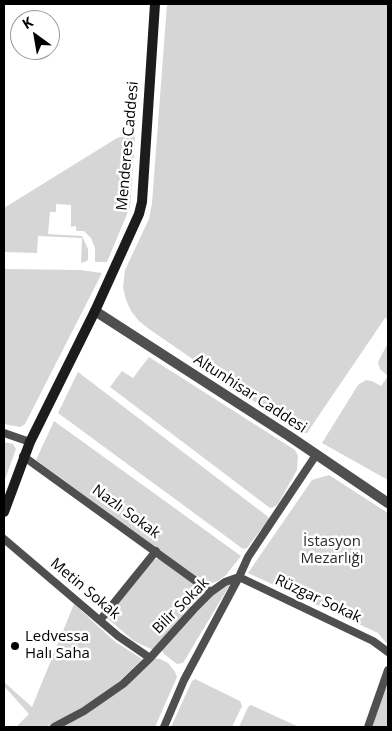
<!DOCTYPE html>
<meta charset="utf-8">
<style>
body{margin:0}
#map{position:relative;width:392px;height:731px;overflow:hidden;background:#fff;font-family:"Open Sans",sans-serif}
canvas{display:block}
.frame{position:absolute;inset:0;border:5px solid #000;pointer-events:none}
.north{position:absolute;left:10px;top:10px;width:50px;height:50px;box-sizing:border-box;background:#fff;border:1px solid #999;border-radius:50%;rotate:328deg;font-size:14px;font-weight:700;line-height:20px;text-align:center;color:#000}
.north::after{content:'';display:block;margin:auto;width:18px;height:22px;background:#000;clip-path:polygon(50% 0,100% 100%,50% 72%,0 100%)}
</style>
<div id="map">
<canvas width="392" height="731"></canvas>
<div class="frame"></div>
<div class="north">K</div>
</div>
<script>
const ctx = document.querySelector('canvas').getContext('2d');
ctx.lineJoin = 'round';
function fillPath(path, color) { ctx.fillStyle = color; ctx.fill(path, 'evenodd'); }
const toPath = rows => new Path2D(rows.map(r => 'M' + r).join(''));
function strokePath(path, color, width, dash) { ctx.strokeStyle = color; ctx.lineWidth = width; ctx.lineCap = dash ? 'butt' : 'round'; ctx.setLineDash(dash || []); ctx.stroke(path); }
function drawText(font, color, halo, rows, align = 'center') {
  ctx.font = font + ' "Open Sans",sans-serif'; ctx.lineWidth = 5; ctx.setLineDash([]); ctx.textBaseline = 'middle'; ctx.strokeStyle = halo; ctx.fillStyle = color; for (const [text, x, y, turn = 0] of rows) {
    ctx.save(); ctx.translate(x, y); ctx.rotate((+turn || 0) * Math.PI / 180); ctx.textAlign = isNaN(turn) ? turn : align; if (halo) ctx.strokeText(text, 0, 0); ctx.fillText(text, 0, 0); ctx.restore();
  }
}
fillPath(toPath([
 [167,4,388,4,388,319,385,318,307,433,300,433,149,329,138,320,131,311,126,300,123,287,125,270,149,219,152,203],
 [134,134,135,139,130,207,107,262,95,262,95,248,91,238,84,231,76,231,76,226,71,227,71,205,56,204,56,212,50,212,48,234,82,236,88,249,88,260,87,261,81,263,82,238,38,236,37,253,4,252,4,208,117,138],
 [4,269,80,270,102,273,25,424,20,427,4,424],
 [388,343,388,480,322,443,358,385,366,380,372,381,381,386,388,376,380,369,378,362],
 [149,357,295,450,298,456,297,470,278,504,274,507,270,508,110,387,122,371,133,378],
 [78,372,267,516,269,519,247,548,243,549,58,413],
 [54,421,241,556,226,575,218,581,212,583,198,578,36,460],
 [4,442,13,444,16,449,4,482],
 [329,475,388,513,388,645,378,633,248,573,312,480],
 [155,559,159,559,206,593,191,605,153,650,134,641,106,617,148,566],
 [231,583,183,663,177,664,164,654,162,650,204,603,216,593],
 [74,604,114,641,142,659,119,682,90,703,54,723,45,727,16,727,29,714,4,686,4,682,32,707],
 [154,658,160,659,168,663,175,672,177,677,155,727,61,727],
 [388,677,388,727,370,727],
 [195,679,240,701,242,706,232,727,171,727,192,681],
 [251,705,299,727,239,727,248,707]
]), '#d6d6d6');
strokePath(toPath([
 [4,433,30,442],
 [23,456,211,592],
 [4,539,118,636,150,658],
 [101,619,156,551],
 [54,727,84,711,123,684,150,658,194,609,211,592,225,582,239,577,248,557,316,455],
 [164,727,184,680,239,577,373,641,388,652],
 [368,727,388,670]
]), '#4f4f4f', 8);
strokePath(toPath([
 [95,311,289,436,388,503]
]), '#4f4f4f', 10);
strokePath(toPath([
 [4,512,30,442,95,311,139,214,142,202,155,4]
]), '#1c1c1c', 10);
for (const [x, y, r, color] of [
 [15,646,5,"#000"]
]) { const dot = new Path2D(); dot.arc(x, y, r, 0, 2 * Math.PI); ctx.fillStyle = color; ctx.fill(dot); strokePath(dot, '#fff', 2); }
drawText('15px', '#000', '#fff', [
 ["Menderes Caddesi",128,146,-85],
 ["Altunhisar Caddesi",250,394,33],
 ["Nazlı Sokak",126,512,36],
 ["Metin Sokak",85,589,40],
 ["Rüzgar Sokak",318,599,25],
 ["Bilir Sokak",181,606,-45]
]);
drawText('15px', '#2d2d2d', '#fff', [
 ["İstasyon",332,542],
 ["Mezarlığı",332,559]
]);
drawText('15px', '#000', '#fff', [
 ["Ledvessa",25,637],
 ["Halı Saha",25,654]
], 'left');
</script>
